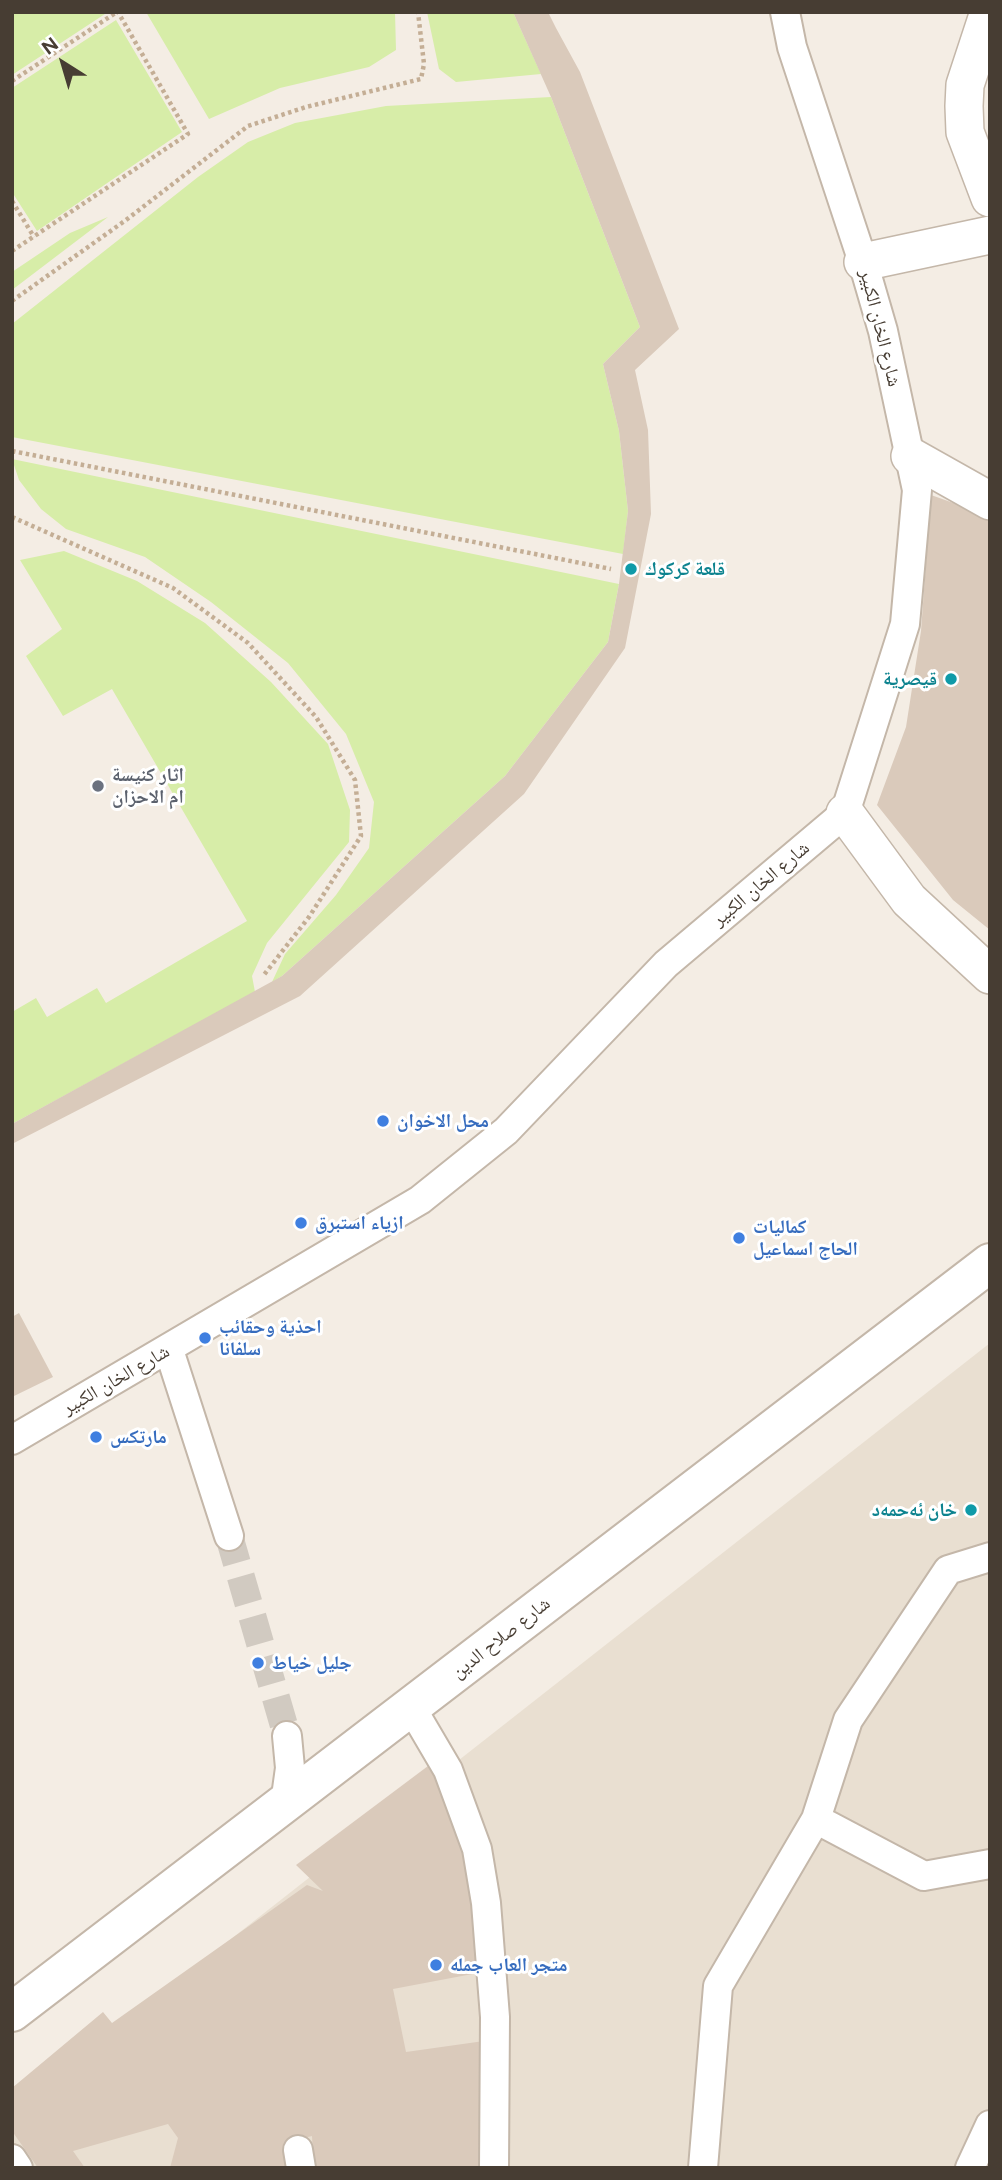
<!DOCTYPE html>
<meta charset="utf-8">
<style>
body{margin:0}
#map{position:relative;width:1002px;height:2180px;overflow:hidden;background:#f4ede4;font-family:Figtree,sans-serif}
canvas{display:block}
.frame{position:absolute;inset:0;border:14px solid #473d33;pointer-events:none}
.north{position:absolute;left:28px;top:28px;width:70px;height:70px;-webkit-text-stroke:5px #fff;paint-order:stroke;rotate:323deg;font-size:19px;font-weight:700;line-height:28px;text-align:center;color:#473d33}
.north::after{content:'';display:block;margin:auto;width:24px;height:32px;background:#473d33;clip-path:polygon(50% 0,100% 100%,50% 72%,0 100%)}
</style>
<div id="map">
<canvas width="1002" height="2180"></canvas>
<div class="frame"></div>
<div class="north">N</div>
</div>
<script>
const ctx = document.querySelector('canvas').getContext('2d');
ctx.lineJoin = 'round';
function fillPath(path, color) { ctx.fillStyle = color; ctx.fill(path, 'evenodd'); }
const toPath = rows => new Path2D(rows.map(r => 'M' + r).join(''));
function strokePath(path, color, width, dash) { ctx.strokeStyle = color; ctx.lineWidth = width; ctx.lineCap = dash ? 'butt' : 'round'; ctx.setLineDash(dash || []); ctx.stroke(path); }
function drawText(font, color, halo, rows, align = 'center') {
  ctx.font = font + ' Figtree,"Noto Naskh Arabic",sans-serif'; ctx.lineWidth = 6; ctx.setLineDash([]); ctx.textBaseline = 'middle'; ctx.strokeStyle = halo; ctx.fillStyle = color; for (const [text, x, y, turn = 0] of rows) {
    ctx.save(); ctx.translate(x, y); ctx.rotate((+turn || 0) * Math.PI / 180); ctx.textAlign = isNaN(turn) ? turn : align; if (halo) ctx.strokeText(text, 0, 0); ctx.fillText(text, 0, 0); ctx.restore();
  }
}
fillPath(toPath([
 [990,1343,990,2168,12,2168,12,2111]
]), '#e9dfd1');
fillPath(toPath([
 [12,12,108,12,12,75],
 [146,12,395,12,396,50,369,67,280,88,209,119],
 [427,12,513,12,541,74,456,82,439,69],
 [116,20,182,132,37,231,12,192,12,88],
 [551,97,640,327,603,364,619,431,628,511,623,554,12,437,12,324,198,177,248,142,295,123,386,106],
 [108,217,12,290,12,272,70,233],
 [12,459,619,584,608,642,505,776,282,976,272,982,285,954,336,895,369,848,374,802,346,734,288,663,211,602,145,557,66,529,41,509,19,480],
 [64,551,137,581,205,623,271,682,328,744,350,810,349,842,267,943,252,976,255,992,12,1124,12,1012,36,998,47,1017,97,988,106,1003,247,921,112,689,63,716,26,656,62,629,20,560]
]), '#d7eda8');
fillPath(toPath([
 [513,12,548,12,556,28,580,72,679,329,635,370,648,430,651,514,625,648,524,794,300,996,12,1144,12,1124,282,976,505,776,608,642,619,584,628,511,619,431,603,364,640,327,551,97],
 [931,495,990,516,990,930,953,900,877,805,906,727,921,631],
 [19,1313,53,1377,12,1397,12,1317],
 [432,1763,455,1801,483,1972,393,1989,406,2052,484,2041,481,2168,314,2168,312,2136,287,2142,292,2168,170,2168,178,2138,168,2124,73,2151,85,2168,38,2168,12,2131,12,2088,103,2012,112,2023,307,1885,323,1891,296,1865]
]), '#dacabb');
strokePath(toPath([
 [229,1536,287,1736]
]), '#d1cac1', 28, [28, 14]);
const pedestrian = toPath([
 [169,1350,229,1536],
 [12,1440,420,1200,506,1131,666,964,845,813,905,624,917,490,883,331,863,262,792,47,785,12],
 [411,1707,448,1770,477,1849,486,1903,495,2017,494,2168],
 [285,1804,290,1768,287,1736],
 [816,1819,924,1876,990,1864],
 [298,2150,301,2168],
 [12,2159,18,2168],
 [703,2168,718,1986,816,1819,848,1720,948,1570,990,1557],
 [970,2168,990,2125]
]);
const minor = toPath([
 [989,12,965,85,964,106,965,132,990,198],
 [863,262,990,235],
 [910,456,990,501],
 [845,813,909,900,990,975]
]);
const tertiary = toPath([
 [12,2012,990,1263]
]);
strokePath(pedestrian, '#c4b7a9', 32);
strokePath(minor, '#c4b7a9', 40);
strokePath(tertiary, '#c4b7a9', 42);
strokePath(toPath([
 [12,81,117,12],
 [12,201,34,237],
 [12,251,188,134,118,12],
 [12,301,126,220,248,126,306,107,421,79,424,64,418,12],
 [12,451,611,569],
 [12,517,173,588,248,643,316,717,355,780,361,836,309,917,263,976]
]), '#c4ae95', 4.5, [3.5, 3.5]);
strokePath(pedestrian, '#fff', 28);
strokePath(minor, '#fff', 37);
strokePath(tertiary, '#fff', 38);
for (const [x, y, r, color] of [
 [631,569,7,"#0f9aa8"],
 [951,679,7,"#0f9aa8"],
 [98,786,7,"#6b7280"],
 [383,1121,7,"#3f7fe0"],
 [301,1223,7,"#3f7fe0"],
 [739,1238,7,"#3f7fe0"],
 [205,1338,7,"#3f7fe0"],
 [96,1437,7,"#3f7fe0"],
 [971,1510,7,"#0f9aa8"],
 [258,1663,7,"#3f7fe0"],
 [436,1965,7,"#3f7fe0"]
]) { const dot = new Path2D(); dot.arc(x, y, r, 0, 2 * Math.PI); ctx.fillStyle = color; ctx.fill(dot); strokePath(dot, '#fff', 2.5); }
drawText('19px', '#473d33', '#fff', [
 ["شارع الخان الكبير",880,328,76],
 ["شارع الخان الكبير",761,884,-40],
 ["شارع الخان الكبير",116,1380,-30],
 ["شارع صلاح الدين",501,1638,-38]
]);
drawText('bold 19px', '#0d838f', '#fff', [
 ["قلعة كركوك",645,569,"left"],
 ["قيصرية",937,679],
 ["خان ئەحمەد",957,1510]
], 'right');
drawText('bold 19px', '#5b616d', '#fff', [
 ["اثار كنيسة",112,775],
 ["ام الاحزان",112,797]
], 'left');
drawText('bold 19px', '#366cbe', '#fff', [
 ["محل الاخوان",397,1121],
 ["ازياء استبرق",315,1223],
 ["كماليات",753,1227],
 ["الحاج اسماعيل",753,1249],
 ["احذية وحقائب",219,1327],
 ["سلفانا",219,1349],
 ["مارتكس",110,1437],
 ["جليل خياط",272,1663],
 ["متجر العاب جمله",450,1965]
], 'left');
</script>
